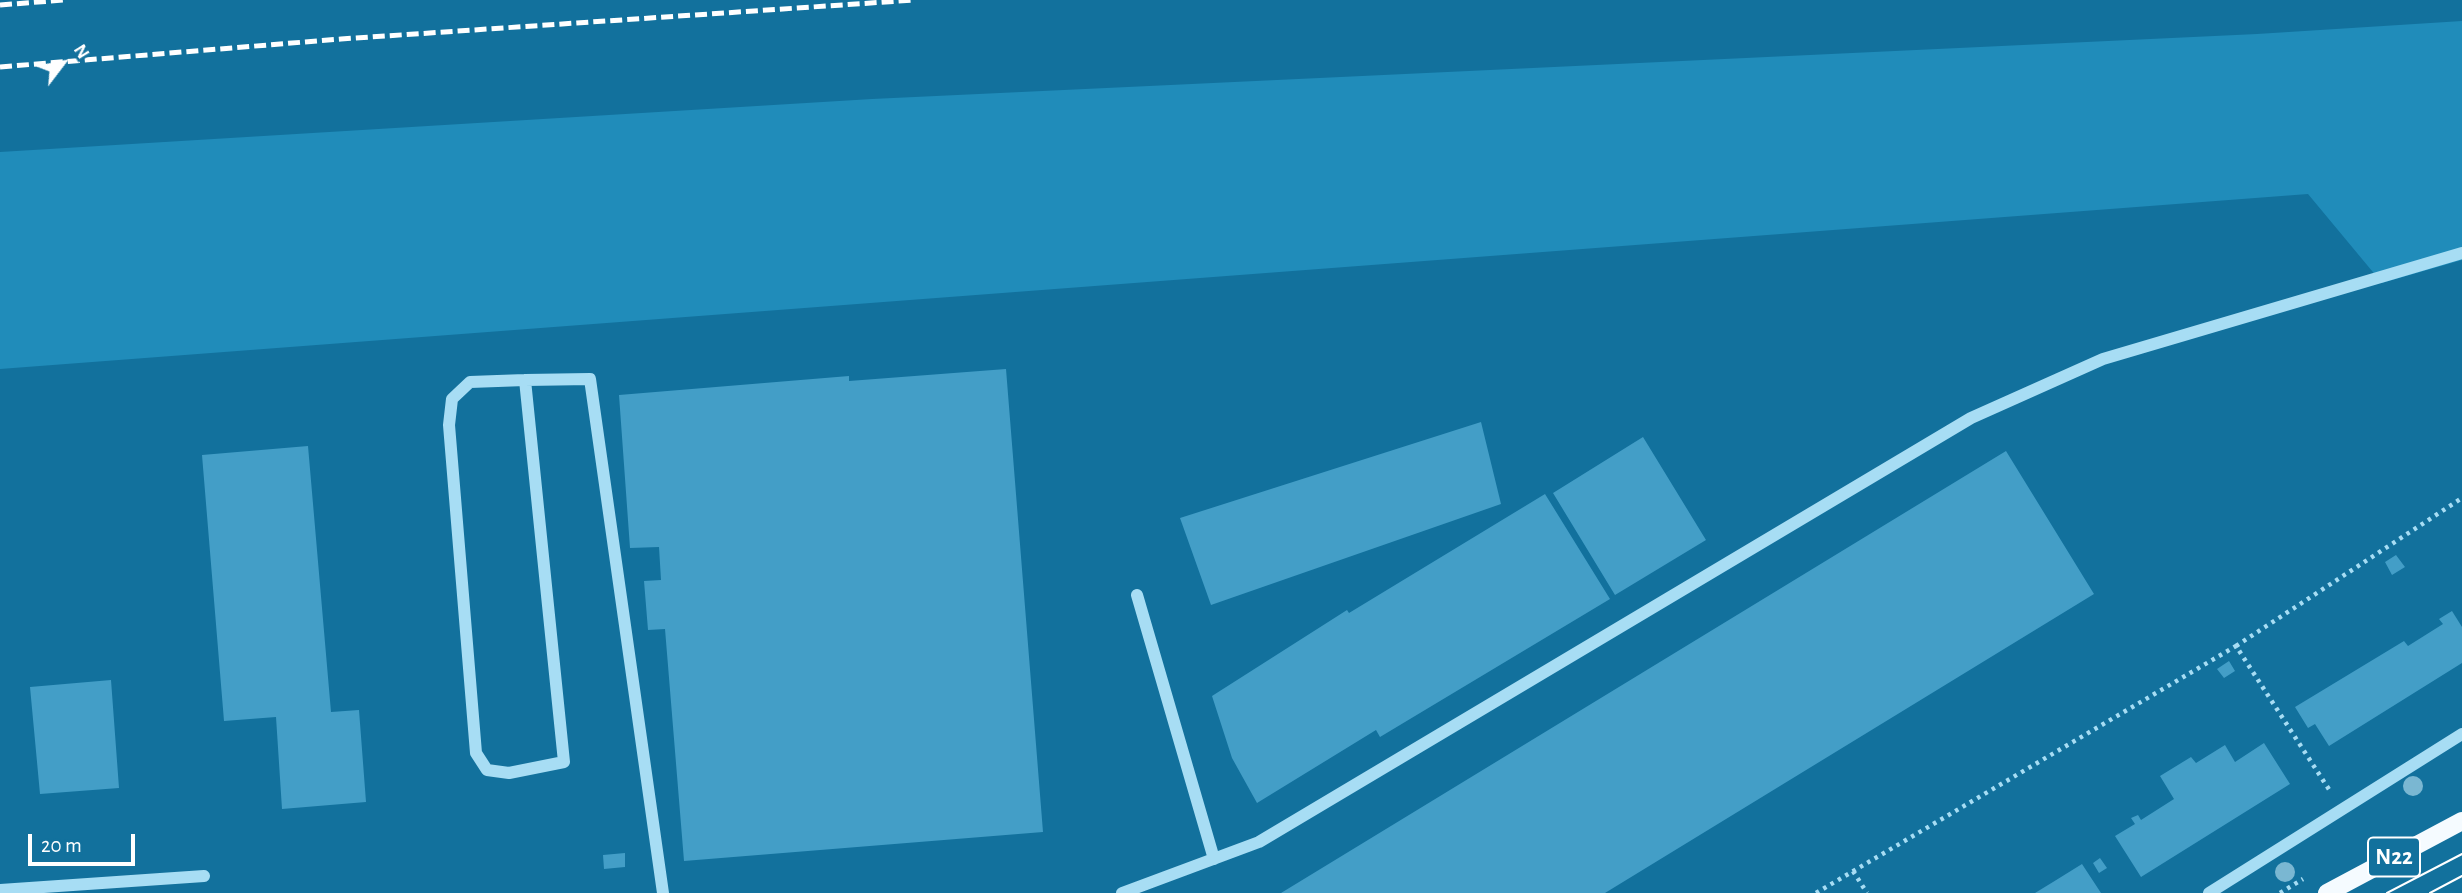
<!DOCTYPE html>
<style>
body{margin:0}
#map{position:relative;width:2462px;height:893px;overflow:hidden;background:#12719d;font-family:"Alegreya Sans",sans-serif}
canvas{display:block}
.north{position:absolute;left:28px;top:28px;width:70px;height:70px;-webkit-text-stroke:5px #12719d;paint-order:stroke;rotate:58deg;font-size:19px;font-weight:700;line-height:28px;text-align:center;color:#fff}
.north::after{content:'';display:block;margin:auto;width:24px;height:32px;background:#fff;clip-path:polygon(50% 0,100% 100%,50% 72%,0 100%)}
.scale{position:absolute;left:28px;top:834px;width:107px;height:32px;box-sizing:border-box;border:4px solid #fff;border-top:0;padding-left:9px;font-size:21px;line-height:24px;white-space:nowrap;color:#fff;-webkit-text-stroke:5px #12719d;paint-order:stroke}
</style>
<div id="map">
<canvas width="2462" height="893"></canvas>
<div class="north">N</div>
<div class="scale">20 m</div>
</div>
<script>
const ctx = document.querySelector('canvas').getContext('2d');
ctx.lineJoin = 'round';
function fillPath(path, color) { ctx.fillStyle = color; ctx.fill(path, 'evenodd'); }
const toPath = rows => new Path2D(rows.map(r => 'M' + r).join(''));
function strokePath(path, color, width, dash) { ctx.strokeStyle = color; ctx.lineWidth = width; ctx.lineCap = dash ? 'butt' : 'round'; ctx.setLineDash(dash || []); ctx.stroke(path); }
function drawText(font, color, halo, rows, align = 'center') {
  ctx.font = font + ' "Alegreya Sans",sans-serif'; ctx.lineWidth = 7; ctx.setLineDash([]); ctx.textBaseline = 'middle'; ctx.strokeStyle = halo; ctx.fillStyle = color; for (const [text, x, y, turn = 0] of rows) {
    ctx.save(); ctx.translate(x, y); ctx.rotate((+turn || 0) * Math.PI / 180); ctx.textAlign = isNaN(turn) ? turn : align; if (halo) ctx.strokeText(text, 0, 0); ctx.fillText(text, 0, 0); ctx.restore();
  }
}
fillPath(toPath([
 [2462,21,2462,260,2382,283,2308,194,0,369,0,152,872,99,2257,34]
]), '#208cba');
fillPath(toPath([
 [1006,369,1043,832,684,861,665,629,648,630,644,581,661,580,659,547,630,548,619,395,849,376,849,381],
 [1481,422,1501,504,1211,605,1180,518],
 [1643,437,1706,540,1615,595,1553,493],
 [308,446,331,712,359,710,366,802,282,809,276,717,224,721,202,455],
 [2006,451,2094,594,1605,893,1281,893],
 [1545,494,1610,599,1380,737,1376,730,1257,803,1232,758,1212,696,1347,610,1349,613],
 [2396,555,2405,567,2392,575,2385,562],
 [2452,611,2462,627,2462,663,2329,746,2315,724,2308,728,2295,707,2404,641,2408,646,2443,624,2439,619],
 [2229,661,2235,671,2224,678,2217,669],
 [111,680,119,788,40,794,30,687],
 [2264,743,2290,784,2141,877,2115,836,2135,824,2131,818,2138,815,2141,820,2174,799,2160,776,2191,757,2196,763,2225,745,2235,762],
 [625,853,625,867,604,869,603,855],
 [2100,858,2107,868,2099,873,2093,863],
 [2082,864,2101,893,2035,893,2053,882]
]), '#439ec7');
strokePath(toPath([
 [2236,646,2462,498],
 [1853,871,1867,893],
 [1816,893,2236,646,2330,791],
 [2280,893,2303,879]
]), '#a7ddf4', 4.5, [3.5, 5]);
strokePath(toPath([
 [525,380,564,762,509,773,487,770,476,753,449,425,452,399,470,382,525,380,590,379,663,893],
 [1137,595,1214,859],
 [0,890,204,876],
 [1122,893,1259,842,1971,418,2103,359,2462,253],
 [2209,893,2462,734]
]), '#a7ddf4', 12);
strokePath(toPath([
 [2327,893,2462,821]
]), '#f5fbff', 18);
strokePath(toPath([
 [2387,893,2462,854],
 [2430,893,2462,876]
]), '#fff', 2);
strokePath(toPath([
 [0,5,64,0],
 [0,67,341,39,915,0]
]), '#fff', 5, [12, 5]);
ctx.fillStyle = '#7ab7d2';
for (const [x, y] of [
 [2413,786],
 [2285,872]
]) { ctx.beginPath(); ctx.arc(x, y, 10, 0, 2 * Math.PI); ctx.fill(); }
for (const [x, y, w] of [
 [2394,857,52]
]) { const box = new Path2D(); box.roundRect(x - w / 2, y - 19.5, w, 39, 5); ctx.fillStyle = '#12719d'; ctx.fill(box); strokePath(box, '#fff', 2); }
drawText('bold 23px', '#fff', null, [
 ["N22",2394,857]
]);
</script>
